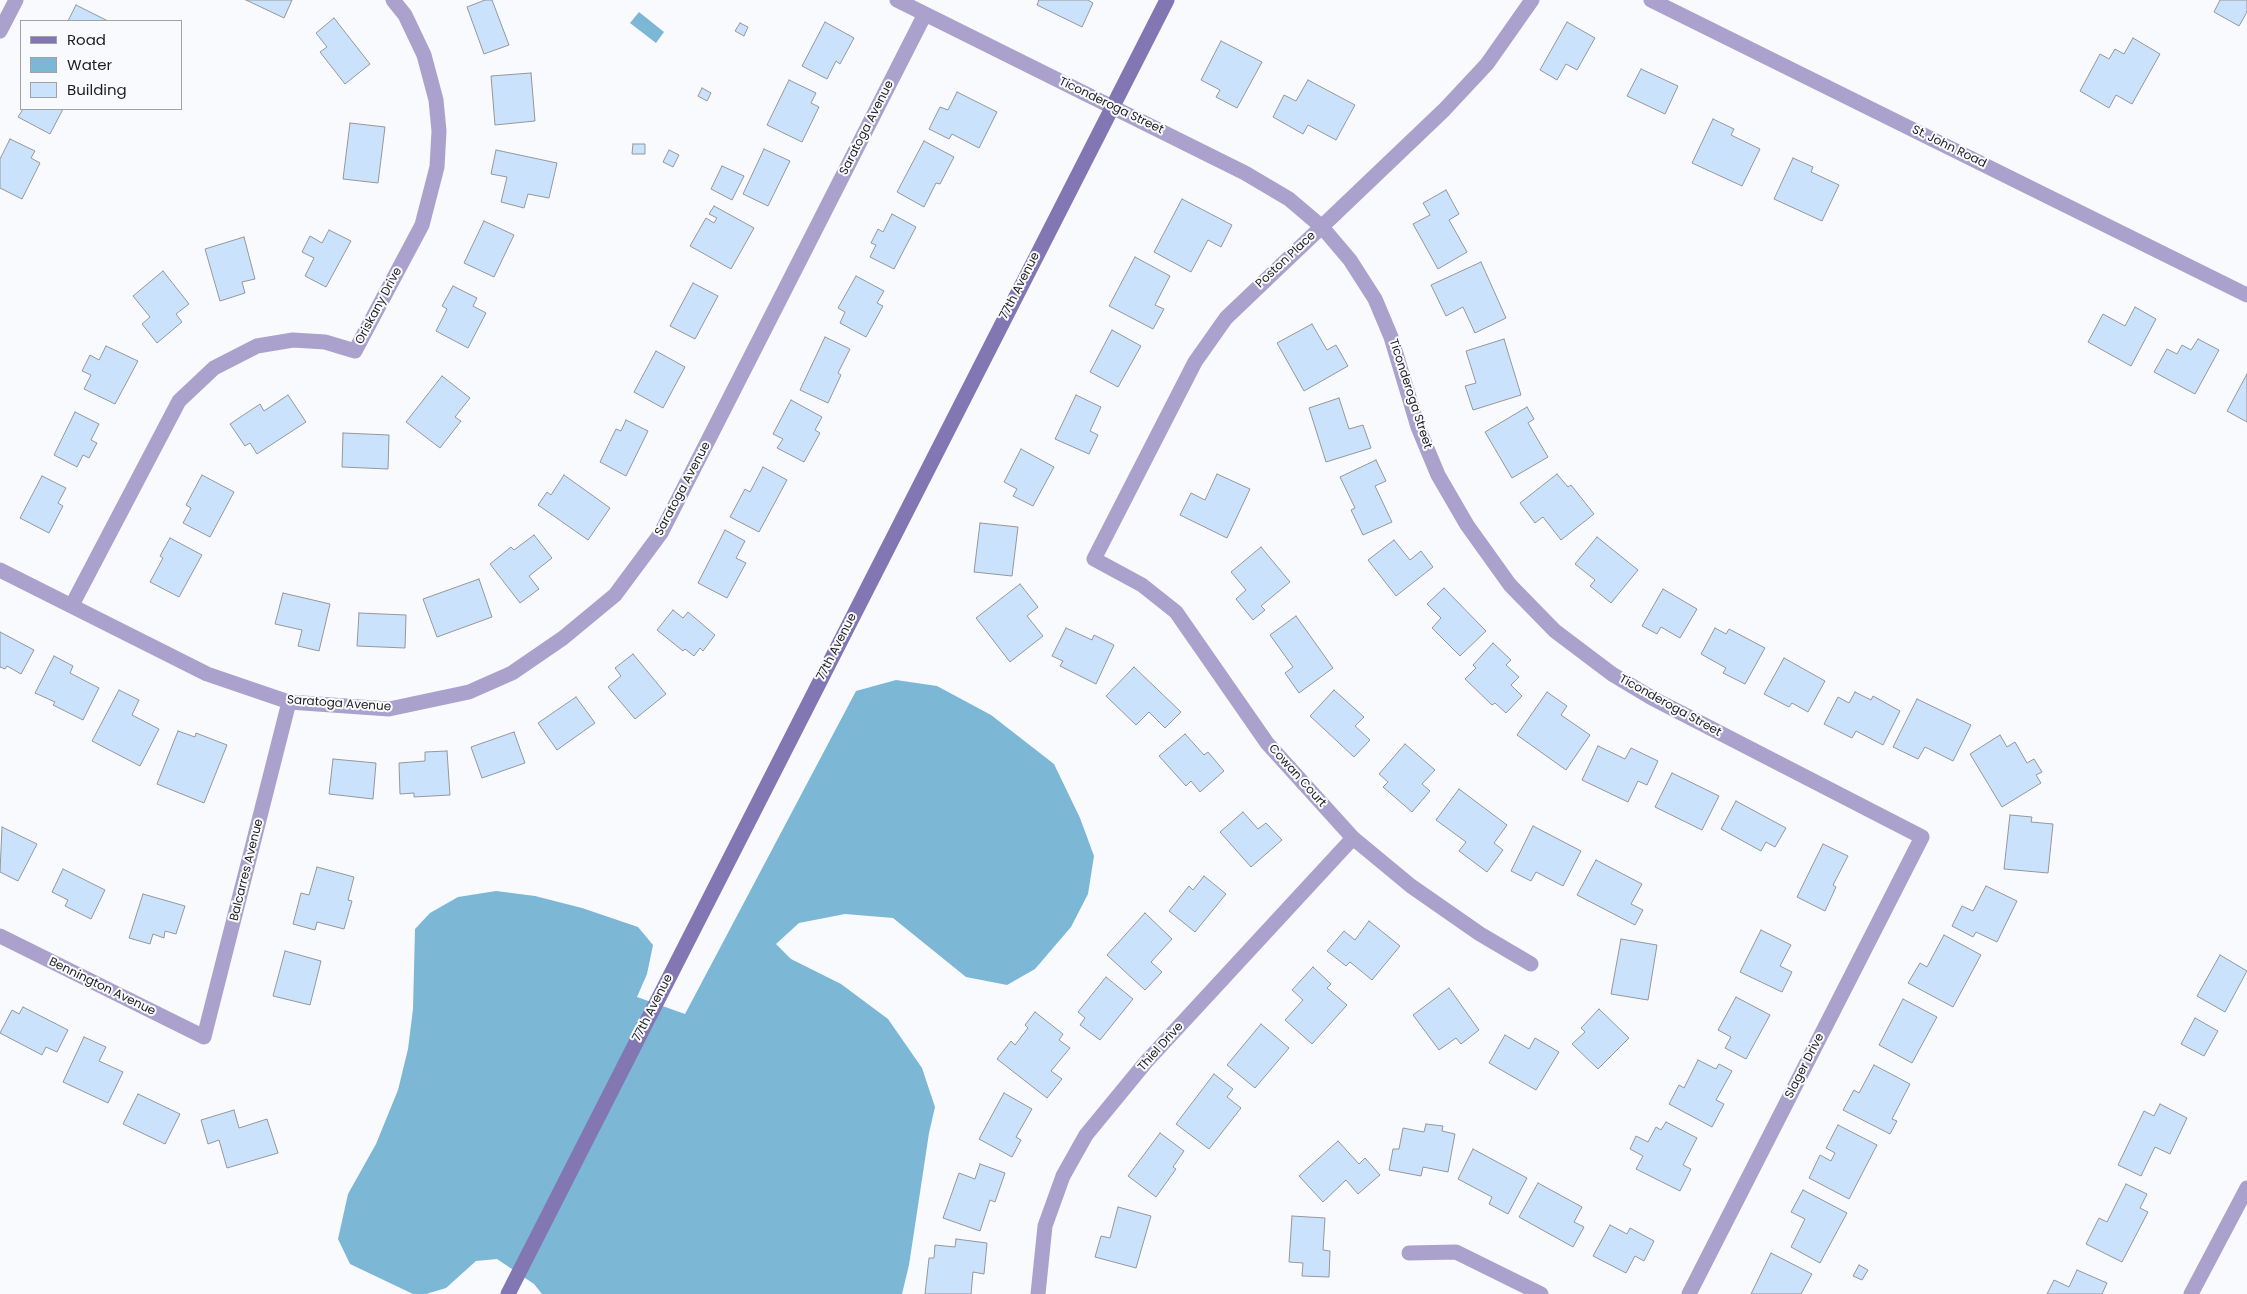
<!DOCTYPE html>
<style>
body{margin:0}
#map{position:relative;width:2247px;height:1294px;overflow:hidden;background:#f9fafe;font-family:Poppins,sans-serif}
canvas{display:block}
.legend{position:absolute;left:20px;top:20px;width:162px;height:90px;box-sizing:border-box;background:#f9fafe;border:1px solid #a1a2a4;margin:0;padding:6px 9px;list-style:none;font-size:15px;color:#1d1d1e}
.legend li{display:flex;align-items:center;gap:10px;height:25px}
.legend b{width:25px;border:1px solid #a1a2a4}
</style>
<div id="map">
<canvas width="2247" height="1294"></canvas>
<ul class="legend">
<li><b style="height:6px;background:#8377b3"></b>Road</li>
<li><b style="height:14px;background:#7cb7d5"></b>Water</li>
<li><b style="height:14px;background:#cbe2fd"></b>Building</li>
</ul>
</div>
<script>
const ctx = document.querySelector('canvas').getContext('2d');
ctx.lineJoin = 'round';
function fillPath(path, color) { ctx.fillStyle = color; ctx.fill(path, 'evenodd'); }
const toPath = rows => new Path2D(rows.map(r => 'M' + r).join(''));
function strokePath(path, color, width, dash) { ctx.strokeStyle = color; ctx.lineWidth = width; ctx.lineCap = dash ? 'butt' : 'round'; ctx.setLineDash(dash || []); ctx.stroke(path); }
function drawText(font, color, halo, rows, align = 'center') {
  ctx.font = font + ' Poppins,sans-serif'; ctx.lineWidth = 4; ctx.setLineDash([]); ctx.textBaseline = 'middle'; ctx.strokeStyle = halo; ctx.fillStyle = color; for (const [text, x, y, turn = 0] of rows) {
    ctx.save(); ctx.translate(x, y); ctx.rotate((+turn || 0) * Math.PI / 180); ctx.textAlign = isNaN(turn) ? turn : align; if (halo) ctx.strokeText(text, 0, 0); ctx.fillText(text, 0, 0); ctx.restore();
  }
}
fillPath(toPath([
 [639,12,664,32,656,43,630,23],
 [896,680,937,686,991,715,1054,764,1080,818,1094,856,1088,894,1071,927,1035,969,1007,985,966,977,893,918,845,914,799,923,776,944,791,959,841,984,888,1019,922,1068,935,1107,929,1133,909,1265,902,1294,542,1294,534,1284,497,1259,476,1261,446,1288,426,1294,413,1294,350,1264,338,1239,348,1194,376,1144,398,1090,408,1049,413,1009,415,929,430,913,458,897,496,891,535,896,582,908,638,927,653,945,647,974,637,997,685,1014,856,691]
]), '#7cb7d5');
const building = toPath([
 [246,0,292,0,284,18,246,0],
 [485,0,492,0,509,45,484,54,467,7,485,0],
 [1039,0,1088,0,1093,3,1082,27,1037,5,1039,0],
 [2220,0,2247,0,2247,12,2239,26,2214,12,2220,0],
 [76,5,108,21,68,21,76,5],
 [334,18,370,64,345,84,320,52,327,47,316,33,334,18],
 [825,22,854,38,840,64,836,61,827,79,802,66,825,22],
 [1567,22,1595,38,1577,70,1566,64,1557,80,1540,70,1567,22],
 [740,23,748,27,744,36,735,31,740,23],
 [2133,38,2160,54,2132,104,2116,95,2109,108,2080,91,2100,54,2109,59,2115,49,2124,54,2133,38],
 [1221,41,1262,62,1237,108,1216,97,1220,90,1201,80,1221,41],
 [1641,69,1678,86,1665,114,1627,96,1641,69],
 [531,73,535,121,495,125,491,76,531,73],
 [789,80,816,93,811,103,819,107,802,142,767,125,789,80],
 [1308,80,1355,105,1336,140,1308,125,1303,134,1273,117,1284,95,1296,101,1308,80],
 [702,88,711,93,707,101,698,96,702,88],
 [957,92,997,112,979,148,952,134,949,139,929,129,940,107,948,110,957,92],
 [23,109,63,109,50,134,18,117,23,109],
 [1713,119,1734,129,1731,135,1760,149,1742,186,1692,163,1713,119],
 [350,123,385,127,378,183,343,179,350,123],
 [10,139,35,151,31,158,40,163,22,199,0,188,0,159,10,139],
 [924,141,954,157,940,184,936,183,924,207,897,192,924,141],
 [633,144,645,144,645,154,632,154,633,144],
 [764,149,790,161,768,206,743,194,764,149],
 [496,150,557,163,549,198,528,194,524,208,501,202,507,177,491,174,496,150],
 [669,150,679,155,673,167,663,162,669,150],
 [1793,158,1813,167,1811,172,1839,185,1822,221,1774,199,1793,158],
 [722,166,744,176,732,200,711,189,722,166],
 [1446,190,1459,214,1449,220,1467,252,1438,269,1413,224,1430,215,1423,203,1446,190],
 [1182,199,1232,225,1221,247,1208,240,1191,272,1154,252,1182,199],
 [714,206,754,228,731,269,690,246,706,218,714,223,717,218,709,214,714,206],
 [892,214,916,227,894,269,870,257,876,245,871,243,878,229,883,232,892,214],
 [484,221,514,235,494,277,464,263,484,221],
 [329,230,351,241,326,287,305,276,314,258,302,252,310,236,322,243,329,230],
 [244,237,255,279,242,282,245,293,220,301,205,249,244,237],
 [1135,257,1170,276,1155,305,1164,309,1153,329,1109,306,1135,257],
 [1481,262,1506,318,1475,333,1463,307,1446,316,1431,285,1481,262],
 [163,271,189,304,176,314,182,322,157,343,142,324,150,317,133,296,163,271],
 [856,276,884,291,877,303,883,306,866,337,840,323,845,312,838,308,856,276],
 [693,283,718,296,695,339,670,326,693,283],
 [453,286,477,298,473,306,486,313,468,348,436,331,447,309,442,306,453,286],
 [2135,307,2156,319,2131,366,2088,342,2103,314,2125,326,2135,307],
 [1312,324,1327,350,1336,345,1348,366,1304,391,1277,343,1312,324],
 [1112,330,1141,346,1118,387,1090,372,1112,330],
 [825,337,850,349,838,373,841,375,828,403,800,390,825,337],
 [1504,339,1521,395,1473,410,1465,386,1476,383,1466,351,1504,339],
 [2198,339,2219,350,2195,394,2154,372,2167,349,2177,354,2182,345,2191,350,2198,339],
 [106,346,138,361,115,404,84,389,91,375,82,371,90,355,99,360,106,346],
 [656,351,685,367,663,408,634,392,656,351],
 [2247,374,2247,422,2227,411,2247,374],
 [442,376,470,398,455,417,461,421,440,448,406,422,442,376],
 [288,395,306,422,257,454,250,443,245,446,230,424,260,404,264,411,288,395],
 [1076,395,1101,407,1090,431,1098,435,1089,454,1055,439,1076,395],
 [1339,398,1349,429,1363,425,1371,448,1326,462,1309,408,1339,398],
 [791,400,822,417,815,430,820,433,804,462,777,448,783,439,773,434,791,400],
 [1527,407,1534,419,1528,423,1548,457,1512,478,1485,432,1527,407],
 [75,412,99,424,91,440,97,443,89,458,83,455,77,467,54,455,75,412],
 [626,420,648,431,626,476,600,462,616,429,621,431,626,420],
 [343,433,389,435,388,469,342,467,343,433],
 [1021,449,1054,467,1033,506,1013,496,1017,489,1004,482,1021,449],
 [1376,460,1386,481,1375,486,1392,522,1363,535,1351,510,1355,508,1340,477,1376,460],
 [763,467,787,480,759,532,730,517,745,489,750,492,763,467],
 [1217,474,1250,489,1227,538,1180,515,1191,493,1205,500,1217,474],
 [1557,474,1568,487,1571,485,1594,514,1561,540,1543,517,1535,523,1520,503,1557,474],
 [202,475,234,492,210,537,183,523,191,508,186,505,202,475],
 [564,475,610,508,588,540,538,505,547,492,551,495,564,475],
 [42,476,66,488,58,503,63,506,49,533,20,518,42,476],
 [980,523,1018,527,1012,576,974,572,980,523],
 [725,530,745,541,736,558,746,563,727,598,698,583,725,530],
 [534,535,552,558,529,576,539,589,520,603,490,564,511,547,514,550,534,535],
 [1597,537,1638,570,1611,603,1590,586,1595,580,1575,564,1597,537],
 [170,538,202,555,179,597,150,582,163,558,160,556,170,538],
 [1394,540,1410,560,1421,551,1433,567,1396,596,1368,560,1394,540],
 [1261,547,1290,582,1261,606,1265,610,1253,620,1236,599,1246,590,1231,572,1261,547],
 [479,579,492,617,437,637,423,599,479,579],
 [1020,584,1038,607,1027,616,1043,636,1010,662,976,618,1020,584],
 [1444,588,1486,631,1460,656,1432,628,1441,618,1427,604,1444,588],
 [1663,589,1697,609,1680,638,1661,627,1657,634,1642,626,1663,589],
 [283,593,330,604,319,651,298,646,302,630,275,624,283,593],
 [673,610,683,618,688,612,715,635,703,651,700,648,694,656,685,649,683,651,657,630,673,610],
 [359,613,406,615,405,648,357,646,359,613],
 [1296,616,1333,668,1299,693,1285,673,1293,667,1270,635,1296,616],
 [1066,628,1092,640,1094,635,1114,645,1096,684,1060,666,1063,661,1052,656,1066,628],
 [1715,628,1726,634,1729,629,1765,648,1745,684,1723,673,1726,668,1701,654,1715,628],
 [0,632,34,650,21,674,7,666,5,669,0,667,0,632],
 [1493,643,1511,660,1506,665,1519,677,1511,685,1522,696,1506,713,1495,703,1492,705,1465,679,1476,668,1473,665,1493,643],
 [633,654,666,694,635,719,608,687,621,676,615,668,633,654],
 [54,656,73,666,70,673,99,688,83,720,53,705,55,702,35,693,54,656],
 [1784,658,1825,681,1808,712,1792,703,1789,707,1764,694,1784,658],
 [1134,667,1181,712,1165,728,1149,712,1136,725,1106,696,1134,667],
 [119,690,139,700,132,715,159,729,140,766,92,741,119,690],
 [1334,690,1364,717,1355,726,1370,740,1354,757,1310,716,1334,690],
 [1547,692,1567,706,1561,715,1590,735,1566,770,1517,735,1547,692],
 [1855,692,1871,700,1873,696,1900,711,1883,745,1856,731,1852,738,1824,724,1838,697,1849,703,1855,692],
 [576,697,595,723,557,750,538,723,576,697],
 [1917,699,1971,725,1953,761,1925,747,1918,759,1893,747,1917,699],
 [178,731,195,737,196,733,227,745,204,803,157,784,178,731],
 [514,732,525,763,482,778,471,747,514,732],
 [1185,734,1204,755,1208,752,1224,771,1200,792,1191,781,1186,786,1159,756,1185,734],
 [2000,735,2007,747,2015,742,2027,763,2034,759,2042,772,2036,775,2041,783,2002,807,1970,754,2000,735],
 [1405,744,1435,770,1422,784,1430,791,1412,812,1383,787,1388,782,1379,774,1405,744],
 [1598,746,1625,759,1631,748,1658,761,1647,785,1638,781,1628,802,1582,780,1598,746],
 [447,751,450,795,414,797,414,793,400,794,399,763,425,761,425,752,447,751],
 [333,759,376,763,373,799,329,794,333,759],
 [1672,773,1719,796,1702,830,1655,807,1672,773],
 [1459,789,1507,825,1494,843,1503,850,1487,872,1459,851,1466,842,1436,820,1459,789],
 [1736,801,1786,828,1775,847,1766,842,1761,851,1721,829,1736,801],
 [1243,812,1258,829,1266,823,1282,840,1251,867,1220,832,1243,812],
 [2010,815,2032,817,2031,822,2053,824,2048,873,2004,869,2010,815],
 [1533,826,1581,851,1563,886,1536,872,1531,881,1511,871,1533,826],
 [2,827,37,844,18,881,0,872,2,827],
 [1823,844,1848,856,1833,885,1836,887,1825,911,1797,897,1823,844],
 [1596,860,1642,884,1631,904,1643,910,1635,925,1577,895,1596,860],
 [317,867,354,877,348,900,352,901,344,929,317,922,315,930,293,924,301,893,309,895,317,867],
 [63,869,105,890,91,919,65,906,68,900,52,892,63,869],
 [1204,876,1226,894,1195,932,1169,911,1189,886,1193,890,1204,876],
 [1986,886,2017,901,1997,942,1976,932,1973,937,1952,926,1962,906,1973,911,1986,886],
 [143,894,185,906,176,934,165,931,164,938,153,934,150,944,129,938,143,894],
 [1145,913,1172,939,1151,962,1162,972,1145,990,1107,955,1145,913],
 [1369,921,1400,946,1372,980,1350,962,1346,966,1327,951,1344,931,1355,940,1369,921],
 [1761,930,1791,945,1780,966,1792,972,1782,992,1740,972,1761,930],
 [1944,935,1981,955,1953,1007,1908,983,1920,963,1927,967,1944,935],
 [1621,939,1657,945,1648,1000,1611,994,1621,939],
 [285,951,321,961,310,1005,273,996,285,951],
 [2220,955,2247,971,2225,1012,2197,996,2220,955],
 [1313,967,1331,984,1327,988,1347,1005,1312,1044,1285,1020,1303,1000,1292,990,1313,967],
 [1106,977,1133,999,1100,1040,1080,1025,1085,1018,1078,1012,1106,977],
 [1449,988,1479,1030,1461,1044,1456,1038,1439,1050,1413,1015,1449,988],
 [1736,997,1770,1015,1746,1059,1725,1048,1731,1037,1718,1030,1736,997],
 [1903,999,1937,1017,1912,1063,1879,1045,1903,999],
 [23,1007,68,1030,57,1052,46,1047,42,1055,0,1033,12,1010,19,1014,23,1007],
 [1599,1009,1629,1038,1598,1069,1572,1044,1585,1032,1581,1028,1599,1009],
 [1035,1012,1063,1034,1059,1040,1070,1048,1051,1071,1062,1079,1047,1098,997,1059,1011,1041,1015,1045,1028,1028,1025,1025,1035,1012],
 [2195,1018,2218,1031,2204,1056,2181,1044,2195,1018],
 [1261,1024,1289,1048,1255,1088,1227,1065,1261,1024],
 [1505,1035,1529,1049,1535,1038,1559,1052,1536,1090,1489,1063,1505,1035],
 [84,1037,106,1047,99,1061,123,1072,108,1103,63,1082,84,1037],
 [1698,1060,1716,1069,1719,1064,1732,1071,1716,1100,1724,1104,1712,1127,1669,1104,1679,1085,1684,1088,1698,1060],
 [1874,1065,1910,1084,1892,1119,1897,1121,1890,1134,1843,1110,1854,1090,1859,1093,1874,1065],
 [1214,1074,1233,1089,1227,1097,1241,1108,1209,1149,1176,1124,1214,1074],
 [1004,1093,1032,1109,1016,1137,1021,1140,1012,1157,979,1139,1004,1093],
 [138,1094,180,1114,165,1144,123,1124,138,1094],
 [2160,1104,2187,1118,2170,1154,2155,1147,2141,1176,2118,1165,2144,1111,2154,1116,2160,1104],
 [234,1110,239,1128,267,1119,278,1153,227,1168,219,1140,208,1144,201,1120,234,1110],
 [1666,1122,1697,1138,1683,1165,1691,1169,1680,1191,1636,1169,1643,1156,1630,1149,1636,1136,1648,1142,1656,1127,1661,1130,1666,1122],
 [1426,1124,1443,1126,1442,1131,1455,1134,1448,1172,1423,1167,1421,1176,1389,1170,1393,1149,1399,1149,1403,1128,1424,1132,1426,1124],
 [1838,1125,1877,1145,1849,1199,1809,1178,1820,1155,1831,1161,1835,1153,1826,1148,1838,1125],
 [1160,1133,1184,1151,1173,1167,1176,1169,1156,1197,1128,1176,1160,1133],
 [1338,1141,1359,1164,1365,1158,1380,1175,1358,1194,1346,1180,1323,1202,1299,1176,1338,1141],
 [1473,1149,1527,1178,1508,1214,1489,1204,1492,1197,1458,1179,1473,1149],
 [980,1164,1005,1173,995,1202,990,1200,980,1231,943,1218,959,1173,975,1179,980,1164],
 [1538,1183,1582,1207,1574,1222,1584,1227,1573,1247,1519,1217,1538,1183],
 [2126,1184,2147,1194,2140,1208,2148,1212,2122,1262,2086,1244,2099,1218,2107,1222,2126,1184],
 [1803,1190,1847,1213,1820,1263,1791,1247,1805,1219,1791,1212,1803,1190],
 [1118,1207,1151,1216,1136,1268,1095,1257,1101,1236,1110,1238,1118,1207],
 [1292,1216,1325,1218,1323,1250,1330,1251,1329,1277,1302,1276,1303,1263,1289,1262,1292,1216],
 [1610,1225,1627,1234,1630,1228,1654,1241,1644,1261,1635,1256,1626,1273,1593,1256,1610,1225],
 [956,1239,987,1243,984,1274,973,1272,971,1294,925,1294,929,1258,934,1258,935,1245,955,1247,956,1239],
 [1771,1253,1812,1274,1801,1294,1751,1294,1771,1253],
 [1859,1265,1868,1270,1862,1280,1853,1276,1859,1265],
 [2077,1270,2107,1283,2102,1294,2047,1294,2054,1280,2069,1287,2077,1270]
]);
fillPath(building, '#cbe2fd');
strokePath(building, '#95979a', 1);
strokePath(toPath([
 [897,0,1245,173,1289,199,1322,227,1350,260,1375,299,1391,337,1418,427,1438,475,1467,525,1510,585,1555,631,1612,674,1652,698,1922,837,1689,1294],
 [1651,0,2247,295],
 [0,31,16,0],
 [0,570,207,674,289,702,389,709,469,692,512,673,563,638,615,595,661,533,925,14],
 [72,605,179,401,214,368,257,346,293,340,325,342,355,351,422,225,437,167,439,131,436,100,424,55,405,15,393,0],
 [0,936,204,1037,289,702],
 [1531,964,1480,934,1411,886,1353,838,1267,743,1176,612,1142,585,1094,559,1195,362,1226,318,1444,110,1487,64,1532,0],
 [1409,1253,1456,1252,1541,1294],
 [1038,1294,1045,1226,1063,1176,1086,1135,1146,1062,1353,838],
 [2191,1294,2247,1188]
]), '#aaa2cc', 15);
strokePath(toPath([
 [508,1294,1167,0]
]), '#8377b3', 15);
drawText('12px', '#1d1d1e', '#f9fafe', [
 ["Ticonderoga Street",1111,106,26],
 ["Saratoga Avenue",867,128,-63],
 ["St. John Road",1949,147,26],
 ["Poston Place",1286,260,-43],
 ["77th Avenue",1020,286,-63],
 ["Oriskany Drive",379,306,-62],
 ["Ticonderoga Street",1410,394,72],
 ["Saratoga Avenue",683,489,-62],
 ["77th Avenue",837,647,-63],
 ["Saratoga Avenue",339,704,4],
 ["Ticonderoga Street",1670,706,29],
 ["Cowan Court",1297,776,48],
 ["Balcarres Avenue",247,870,-76],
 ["Bennington Avenue",102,987,26],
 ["77th Avenue",653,1008,-63],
 ["Thiel Drive",1161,1047,-48],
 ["Slager Drive",1805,1066,-63]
]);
</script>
